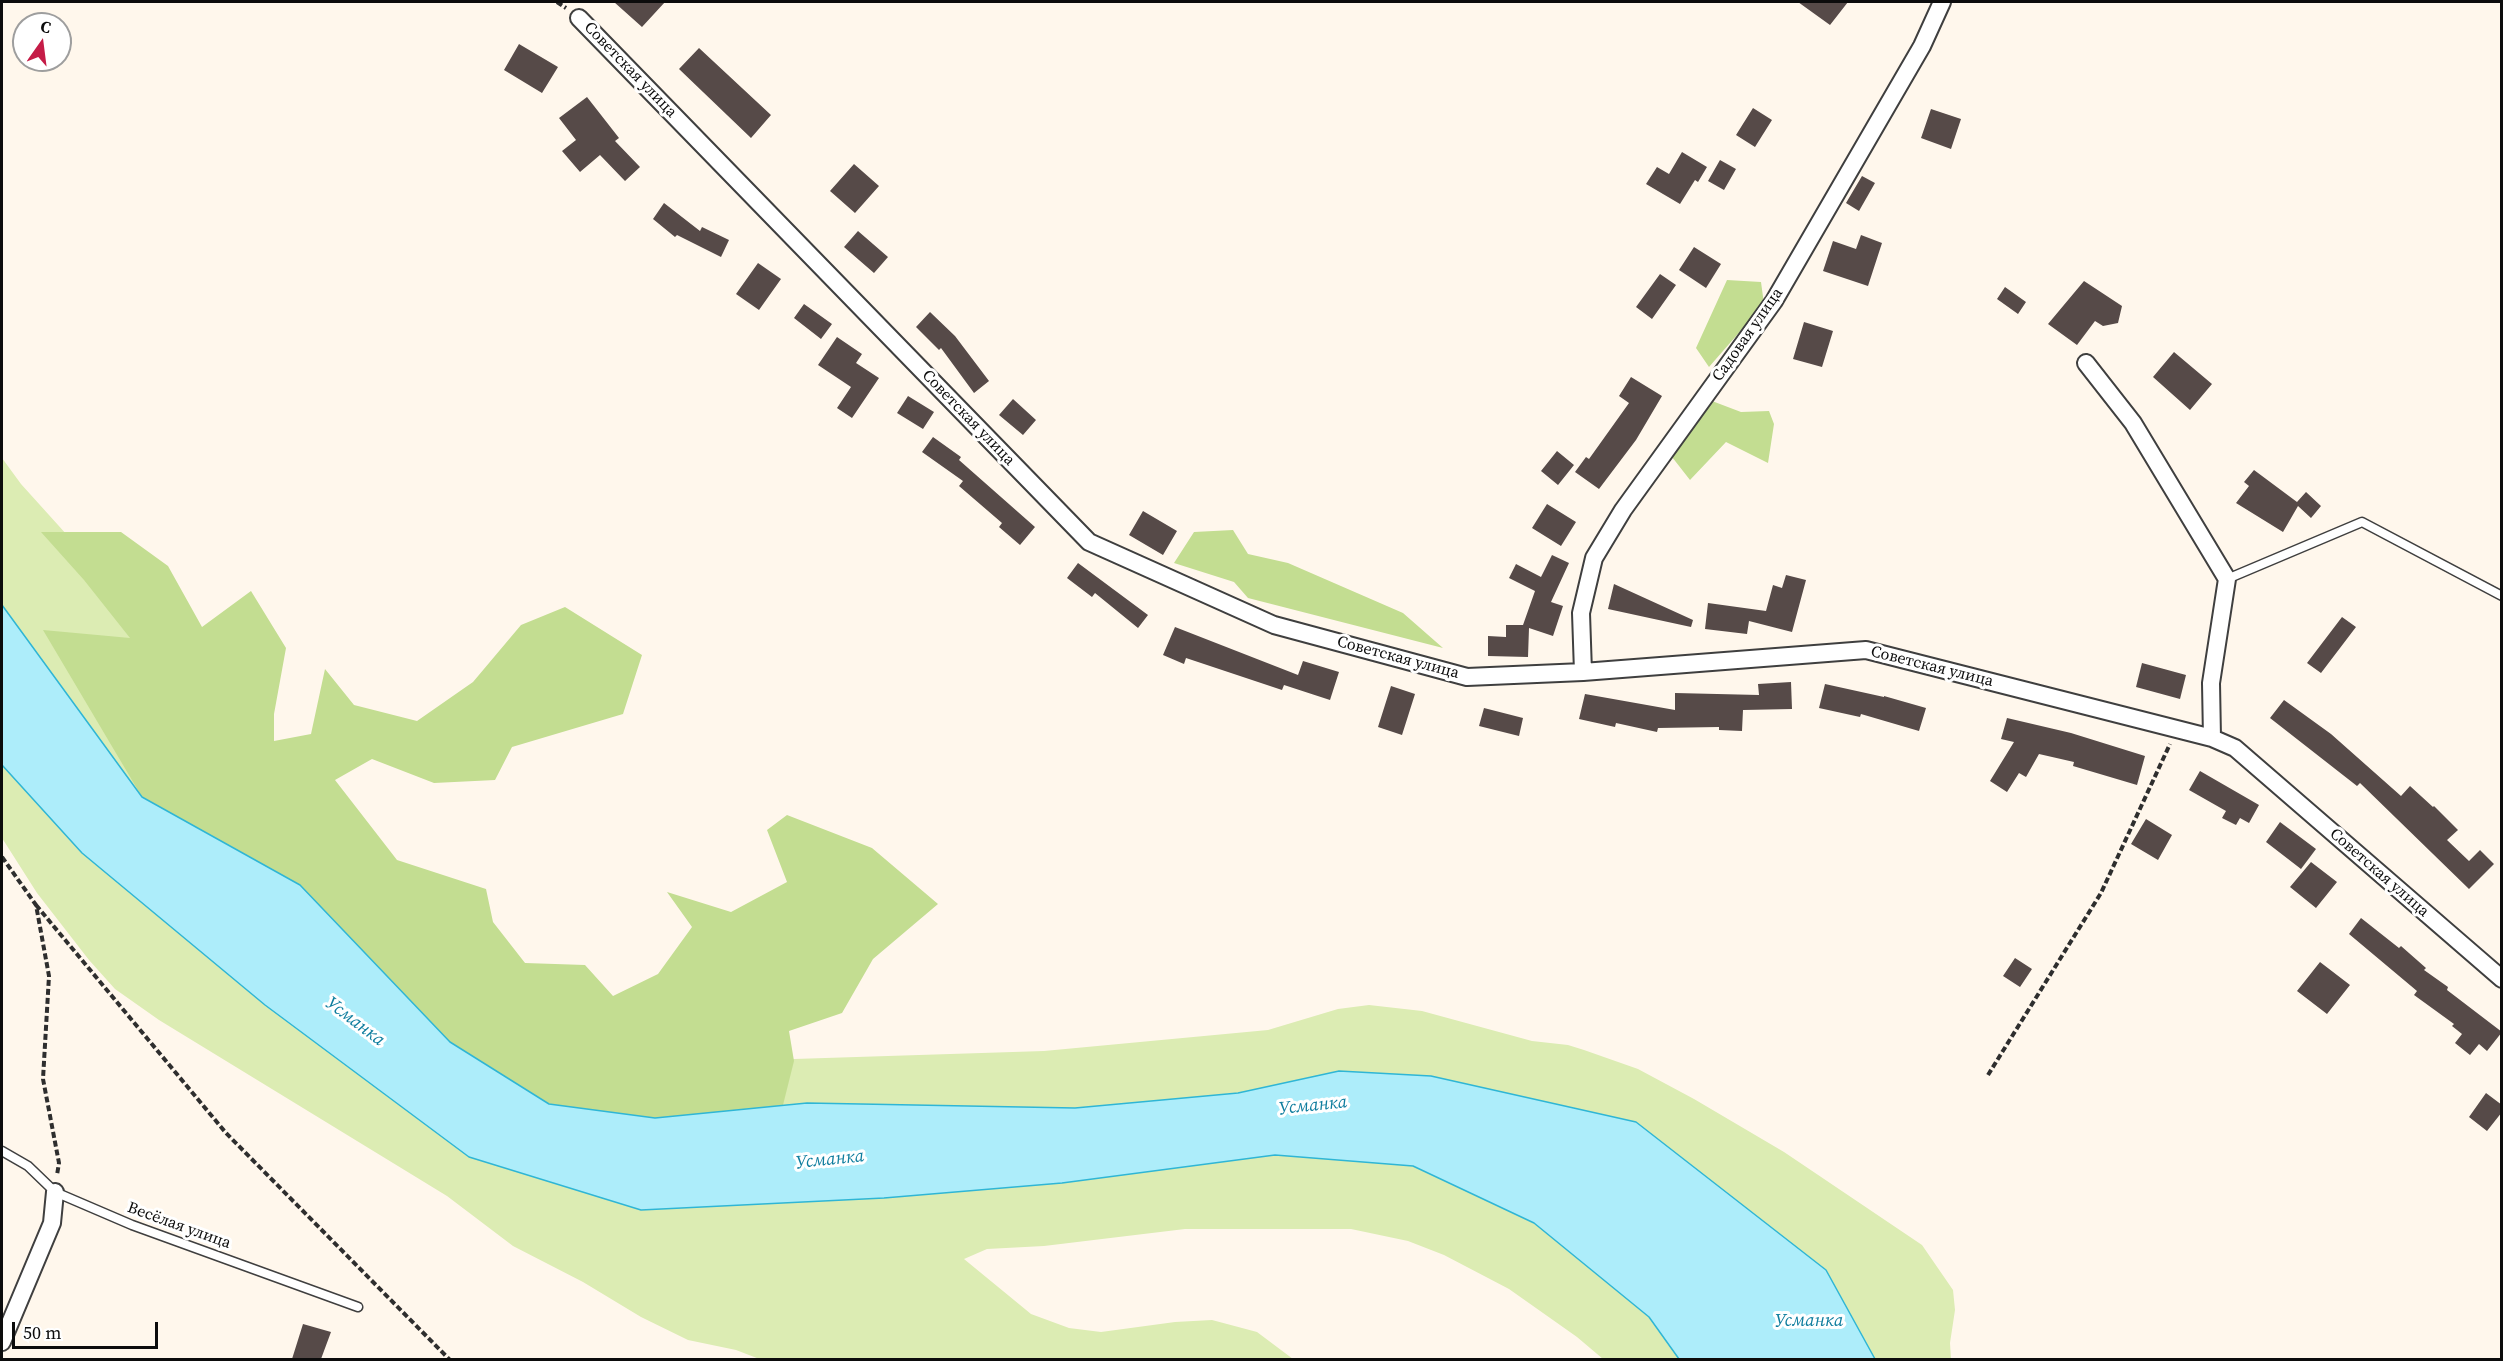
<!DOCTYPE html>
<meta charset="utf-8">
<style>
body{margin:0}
#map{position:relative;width:2503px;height:1361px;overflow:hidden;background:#fff7ec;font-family:"Source Serif 4",serif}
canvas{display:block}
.frame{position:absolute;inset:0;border:3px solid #0c0c0c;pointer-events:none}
.north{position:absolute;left:12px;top:12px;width:60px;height:60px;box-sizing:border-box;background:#fff;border:2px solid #9e9e9e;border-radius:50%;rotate:14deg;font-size:16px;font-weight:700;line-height:24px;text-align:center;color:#0c0c0c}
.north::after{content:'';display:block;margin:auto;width:21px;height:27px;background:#c51c47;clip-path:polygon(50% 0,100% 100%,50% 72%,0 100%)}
.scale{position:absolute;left:12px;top:1322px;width:146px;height:27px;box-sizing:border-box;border:3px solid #0c0c0c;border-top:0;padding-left:8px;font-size:18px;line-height:21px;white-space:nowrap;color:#0c0c0c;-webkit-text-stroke:4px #fff;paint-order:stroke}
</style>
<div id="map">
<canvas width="2503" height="1361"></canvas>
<div class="frame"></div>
<div class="north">С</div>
<div class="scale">50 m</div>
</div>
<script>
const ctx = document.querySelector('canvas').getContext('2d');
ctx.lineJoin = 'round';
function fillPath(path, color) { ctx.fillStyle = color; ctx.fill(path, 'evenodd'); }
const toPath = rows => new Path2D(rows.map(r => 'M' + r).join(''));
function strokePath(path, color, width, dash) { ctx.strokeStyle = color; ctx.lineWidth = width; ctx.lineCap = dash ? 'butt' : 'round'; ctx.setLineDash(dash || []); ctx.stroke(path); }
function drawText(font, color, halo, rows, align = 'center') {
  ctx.font = font + ' "Source Serif 4",serif'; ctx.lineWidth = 6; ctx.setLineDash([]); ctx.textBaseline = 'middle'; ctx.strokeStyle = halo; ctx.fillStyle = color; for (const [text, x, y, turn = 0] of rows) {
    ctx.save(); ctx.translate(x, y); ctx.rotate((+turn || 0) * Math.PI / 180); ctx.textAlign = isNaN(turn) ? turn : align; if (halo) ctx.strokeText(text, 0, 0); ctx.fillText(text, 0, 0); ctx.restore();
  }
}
fillPath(toPath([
 [2,458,21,484,86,556,425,922,747,1054,794,1059,1044,1051,1268,1030,1338,1009,1369,1005,1422,1011,1532,1041,1568,1045,1584,1050,1638,1069,1694,1099,1784,1152,1922,1245,1953,1290,1955,1310,1950,1343,1951,1359,1603,1359,1577,1337,1509,1289,1444,1255,1408,1241,1351,1229,1185,1229,1044,1246,987,1249,964,1259,1031,1314,1069,1328,1101,1332,1175,1322,1212,1320,1257,1332,1293,1359,762,1360,736,1350,688,1340,641,1317,583,1282,513,1246,447,1196,159,1020,115,989,89,960,37,893,2,838]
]), '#dcecb3');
fillPath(toPath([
 [1727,280,1761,282,1764,304,1709,367,1696,348],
 [1712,401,1741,412,1769,411,1774,424,1768,463,1726,442,1690,480,1672,457],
 [1233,530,1248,554,1288,563,1403,613,1443,648,1248,598,1234,582,1174,563,1194,532],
 [41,532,121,532,168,566,202,627,251,591,286,648,274,714,274,741,311,734,325,669,354,705,417,721,473,682,521,625,565,607,642,655,623,714,512,747,495,780,434,783,372,759,335,780,397,860,486,889,493,922,525,963,585,965,613,996,658,974,692,927,667,892,731,912,787,882,767,830,787,815,872,848,938,904,873,959,842,1013,789,1031,794,1061,783,1105,730,1114,655,1118,549,1104,450,1042,300,885,142,797,43,630,130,638,84,580]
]), '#c3dd91');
const water = toPath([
 [2,605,142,797,300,885,450,1042,549,1104,655,1118,807,1103,1075,1108,1238,1093,1339,1071,1431,1076,1636,1122,1826,1270,1875,1359,1679,1359,1649,1317,1534,1223,1413,1166,1275,1155,1062,1183,884,1198,641,1210,469,1157,265,1005,82,853,2,765,2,605]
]);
fillPath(water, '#adedfa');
strokePath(water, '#2fb6d5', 1.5);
fillPath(toPath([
 [614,2,665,2,642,27],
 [1798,2,1848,2,1830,25],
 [519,44,558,67,542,93,504,70],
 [699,48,771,115,751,138,679,69],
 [587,97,619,138,615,141,640,167,625,181,600,155,580,172,562,151,576,140,559,118],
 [1753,108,1772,120,1755,147,1736,135],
 [1931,109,1961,119,1951,149,1921,138],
 [1682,152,1707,167,1698,182,1695,180,1680,204,1646,184,1657,167,1669,174],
 [1720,160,1736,169,1724,190,1708,181],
 [854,164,879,186,855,213,830,191],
 [1862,176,1875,183,1859,211,1846,203],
 [664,203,700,231,702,227,729,240,721,257,677,235,675,237,653,219],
 [858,231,888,257,874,273,844,247],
 [1861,235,1882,243,1868,286,1823,271,1833,241,1856,249],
 [1694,247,1721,264,1706,288,1679,270],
 [758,263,781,279,759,310,736,294],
 [1660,274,1676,285,1652,319,1636,307],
 [2084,281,2122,306,2118,323,2103,326,2095,321,2077,345,2048,324],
 [2005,287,2026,302,2018,314,1997,299],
 [804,304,832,324,821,339,794,318],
 [930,312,955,336,989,381,974,393,941,348,939,350,916,327],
 [1804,322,1833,331,1822,367,1793,359],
 [837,337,862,354,856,363,879,378,852,418,837,408,851,387,818,365],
 [2174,352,2212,384,2190,410,2153,377],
 [1631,377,1662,396,1636,440,1599,489,1575,472,1586,457,1589,459,1629,403,1619,396],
 [908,396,934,412,923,429,897,413],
 [1013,399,1036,420,1023,435,999,415],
 [933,437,961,457,959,460,1035,527,1020,545,999,527,1002,523,959,486,963,481,922,452],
 [1557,451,1574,465,1558,485,1541,471],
 [2254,470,2297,502,2306,492,2321,506,2311,518,2298,506,2283,532,2236,503,2249,486,2244,482],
 [1547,504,1576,522,1561,546,1532,528],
 [1143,511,1177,531,1163,555,1129,535],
 [1552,555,1569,563,1551,602,1563,606,1553,636,1529,628,1528,657,1488,656,1488,636,1506,637,1506,625,1523,625,1535,591,1509,578,1516,564,1541,577],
 [1078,563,1148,615,1138,628,1095,593,1092,597,1067,578],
 [1786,575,1806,580,1792,632,1749,621,1747,634,1705,629,1708,603,1766,611,1773,585,1782,588],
 [1614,584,1693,620,1691,627,1608,609],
 [2342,617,2356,627,2321,673,2307,663],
 [1175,627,1298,675,1303,661,1339,672,1330,700,1284,685,1282,690,1186,658,1184,664,1163,655],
 [2142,663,2186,675,2180,699,2136,687],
 [1791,682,1792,709,1743,710,1742,731,1719,730,1719,727,1658,728,1657,732,1616,723,1615,727,1579,719,1585,694,1675,710,1675,693,1759,695,1758,684],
 [1825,684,1884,697,1884,696,1926,708,1919,731,1861,714,1860,717,1819,708],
 [1391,686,1415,694,1402,735,1378,727],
 [2284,700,2331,734,2401,796,2410,786,2433,807,2434,806,2458,830,2447,840,2469,861,2480,850,2494,864,2469,889,2360,783,2357,786,2270,718],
 [1484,708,1523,718,1519,736,1479,726],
 [2007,718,2071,733,2145,756,2137,785,2073,766,2074,762,2039,754,2026,777,2019,773,2007,792,1990,781,2014,742,2001,739],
 [2200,771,2259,805,2249,823,2240,818,2236,825,2222,818,2226,811,2189,790],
 [2146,819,2172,835,2158,860,2131,844],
 [2280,822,2316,849,2301,869,2266,842],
 [2311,862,2337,882,2316,908,2290,887],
 [2361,918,2399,948,2401,946,2426,968,2424,970,2448,987,2447,990,2502,1032,2487,1051,2479,1044,2470,1055,2455,1043,2462,1034,2452,1026,2454,1024,2414,995,2417,991,2349,934],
 [2015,958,2032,969,2020,987,2003,976],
 [2320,962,2350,985,2327,1014,2297,991],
 [2486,1093,2502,1105,2502,1112,2487,1131,2469,1117],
 [303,1324,331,1332,321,1359,292,1359]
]), '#564a48');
const lane = toPath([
 [2227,579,2362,522,2502,596],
 [2,1151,28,1166,55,1192,132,1225,358,1307]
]);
const street = toPath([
 [579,18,1089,542,1274,625,1467,677,1583,672,1866,650,2212,738,2235,748,2502,979],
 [2086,363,2133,423,2227,579,2211,683,2212,738],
 [1583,672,1581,613,1594,558,1623,510,1774,301,1922,46,1942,2],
 [2,1342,52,1223,55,1192]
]);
strokePath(lane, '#3f3f3f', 11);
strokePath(street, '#3f3f3f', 20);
strokePath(toPath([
 [557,2,566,8],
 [2,857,36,905,49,976,43,1079,59,1163,57,1175],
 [36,905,226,1133,450,1360],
 [1988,1075,2101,893,2170,744]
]), '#2e2e2e', 4, [6, 3]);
strokePath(lane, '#fff', 8);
strokePath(street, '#fff', 16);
drawText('16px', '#0c0c0c', '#fff', [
 ["Советская улица",630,70,46],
 ["Садовая улица",1748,335,-55],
 ["Советская улица",968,418,46],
 ["Советская улица",1398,658,15],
 ["Советская улица",1932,667,14],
 ["Советская улица",2379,873,41],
 ["Весёлая улица",179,1226,20]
]);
drawText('italic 18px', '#0e7d9e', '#fff', [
 ["Усманка",355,1022,37],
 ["Усманка",1313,1106,-6],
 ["Усманка",830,1160,-6],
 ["Усманка",1809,1321]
]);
</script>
